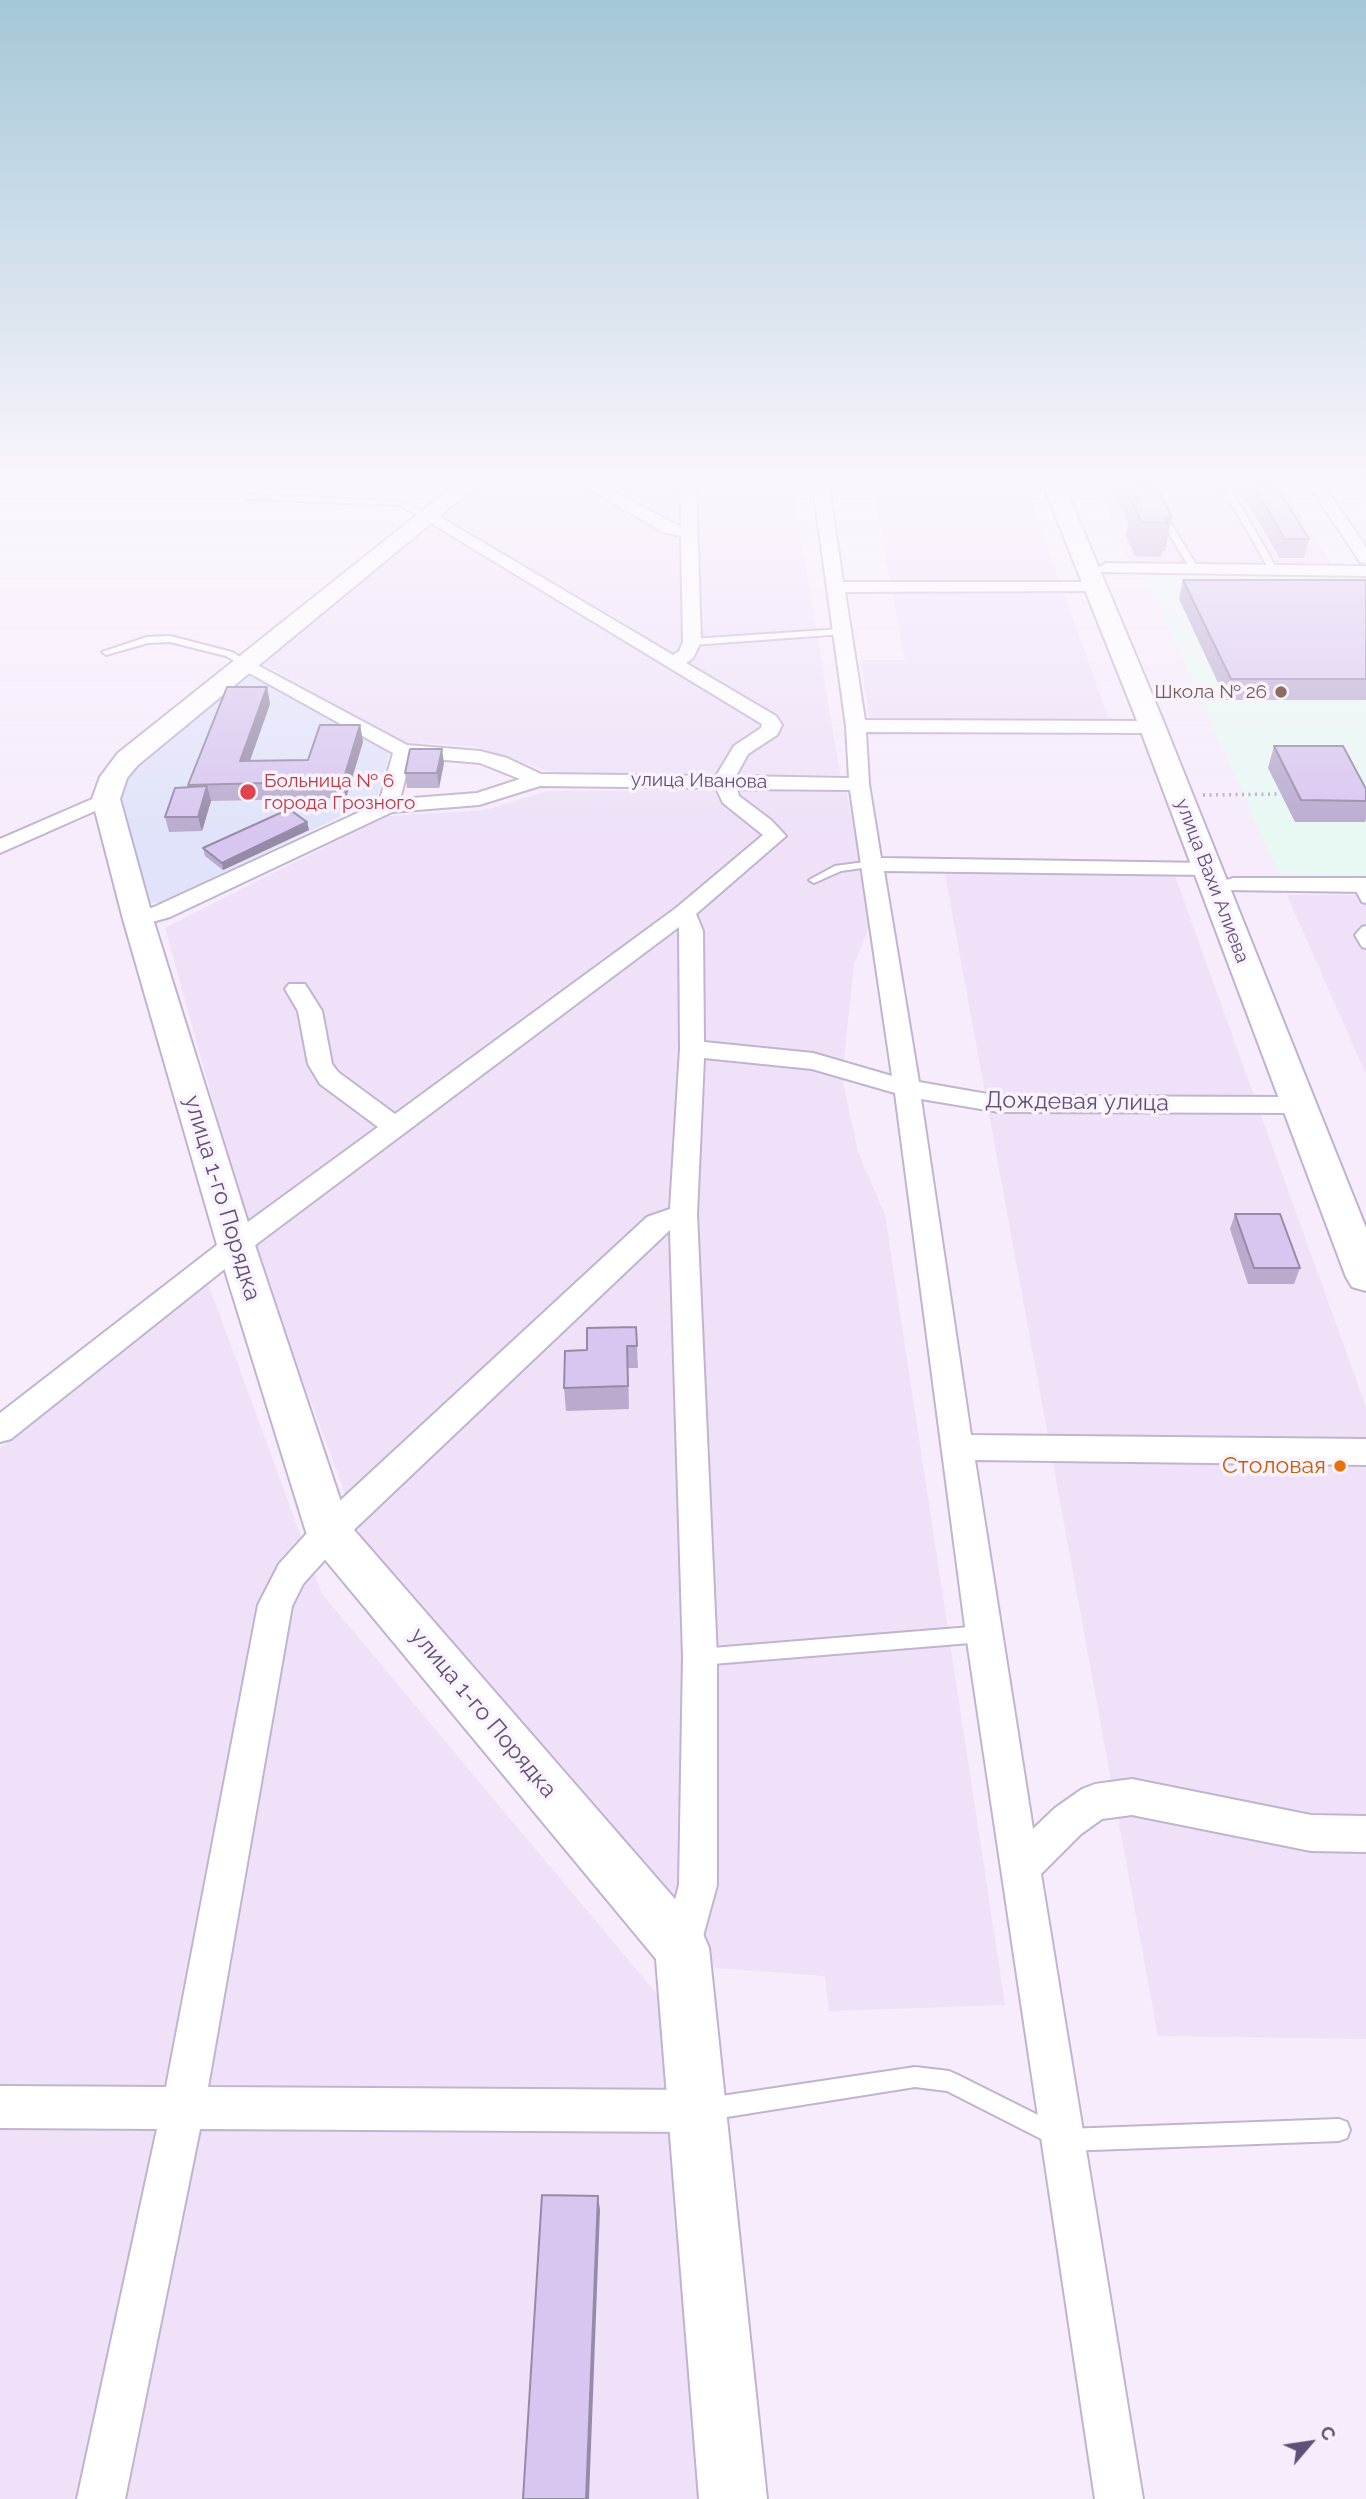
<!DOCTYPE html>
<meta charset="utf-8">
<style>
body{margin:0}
#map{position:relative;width:1366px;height:2499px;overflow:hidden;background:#f6ecfb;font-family:Raleway,sans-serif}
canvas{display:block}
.north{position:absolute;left:1275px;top:2408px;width:70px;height:70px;-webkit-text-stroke:5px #faf3fe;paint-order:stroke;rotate:61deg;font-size:19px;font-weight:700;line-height:28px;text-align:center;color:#5e5076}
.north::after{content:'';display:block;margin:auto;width:24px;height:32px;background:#5e5076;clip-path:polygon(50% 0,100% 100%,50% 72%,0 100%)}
</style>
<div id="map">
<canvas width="1366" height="2499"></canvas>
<div class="north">С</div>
</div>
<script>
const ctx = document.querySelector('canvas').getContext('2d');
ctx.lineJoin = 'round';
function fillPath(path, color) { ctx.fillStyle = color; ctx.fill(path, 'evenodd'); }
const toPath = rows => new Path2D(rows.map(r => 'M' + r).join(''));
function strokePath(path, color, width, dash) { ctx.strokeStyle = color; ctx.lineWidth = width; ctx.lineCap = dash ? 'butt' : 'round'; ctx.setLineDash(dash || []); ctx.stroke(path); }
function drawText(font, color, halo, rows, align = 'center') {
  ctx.font = font + ' Raleway,sans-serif'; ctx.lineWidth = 7; ctx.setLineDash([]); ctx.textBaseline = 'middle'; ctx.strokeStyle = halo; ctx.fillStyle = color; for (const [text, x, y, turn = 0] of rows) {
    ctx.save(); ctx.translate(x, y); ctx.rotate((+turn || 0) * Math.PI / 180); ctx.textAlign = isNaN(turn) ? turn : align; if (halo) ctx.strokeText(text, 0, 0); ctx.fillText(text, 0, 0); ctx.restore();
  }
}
fillPath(toPath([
 [477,487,793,487,840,775,562,775,473,746,399,742,258,661],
 [873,487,1026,487,1110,722,869,720,861,660,905,660],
 [1098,487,1283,487,1331,564,1130,563],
 [846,790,872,919,854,964,842,1077,858,1152,885,1215,1005,2005,829,2011,825,1976,716,1968,361,1536,254,1249,165,928,386,816,485,810,547,791],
 [945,874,1175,876,1366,1407,1366,2039,1158,2036],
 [1287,895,1366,895,1366,1074],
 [208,1283,322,1594,661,1999,709,2499,0,2499,0,1448]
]), '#eee1f8');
fillPath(toPath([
 [1145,576,1357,577,1366,591,1366,875,1279,874]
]), '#e8f8f3');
fillPath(toPath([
 [253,672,390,751,377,799,161,902,150,903,143,898,116,785,235,675]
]), '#e0e3f9');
const lane = toPath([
 [1141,487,1149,487,1199,570,1198,572,1191,570,1141,487],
 [1222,487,1230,487,1278,571,1277,573,1270,571,1222,487],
 [249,495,401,501,433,517,426,519,399,505,246,499,246,495,249,495],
 [841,629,845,632,844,634,692,645,688,642,692,639,841,629],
 [170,636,232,652,251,664,243,666,226,656,170,642,148,643,106,655,102,652,147,637,170,636],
 [872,861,877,864,876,866,841,871,814,883,809,880,835,866,872,861],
 [1358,882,1362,883,1366,890,1366,903,1362,902,1353,885,1358,882],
 [1366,926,1366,948,1362,947,1355,935,1362,927,1366,926],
 [983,1626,989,1629,992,1634,989,1639,983,1642,700,1665,694,1663,691,1657,694,1651,700,1649,983,1626],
 [915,2067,949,2071,956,2074,1066,2129,1339,2119,1347,2122,1350,2130,1347,2138,1339,2141,1065,2151,947,2091,915,2087,708,2120,701,2116,697,2109,701,2102,708,2098,915,2067]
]);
const street = toPath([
 [585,487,604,487,681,527,680,487,696,487,701,642,693,658,686,663,776,716,782,725,777,735,748,754,736,776,849,778,846,726,813,487,829,487,843,582,1102,582,1104,586,1102,590,1096,591,845,592,865,720,1152,721,1162,727,1152,733,866,732,869,784,881,858,1208,863,1219,869,1208,875,884,871,919,1082,999,1096,1299,1097,1308,1099,1312,1105,1308,1111,1299,1113,999,1112,921,1099,971,1435,1366,1439,1366,1465,975,1460,1033,1829,1055,1808,1082,1789,1095,1784,1132,1779,1311,1815,1366,1816,1366,1852,1311,1851,1132,1815,1102,1819,1081,1834,1041,1874,1143,2499,1095,2499,966,1634,895,1093,812,1069,704,1058,697,1214,717,1657,717,1885,696,1962,682,1968,668,1962,662,1948,679,1885,683,1657,670,1230,341,1542,303,1584,292,1606,208,2087,697,2090,712,2096,718,2111,712,2126,697,2132,200,2129,125,2499,77,2499,157,2129,0,2128,0,2086,166,2087,258,1605,279,1564,317,1522,647,1217,670,1209,680,1049,679,927,246,1252,11,1439,0,1442,0,1413,226,1238,378,1127,320,1084,308,1064,298,1011,285,989,289,984,305,984,322,1011,332,1064,338,1072,395,1114,676,908,763,835,723,803,716,788,540,786,479,805,392,812,170,917,138,926,127,919,130,914,154,907,379,803,393,753,240,668,237,664,246,659,407,745,480,751,507,758,541,774,716,776,734,746,761,728,762,724,421,517,429,512,435,514,673,655,679,651,683,642,681,536,663,532,585,487],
 [411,757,480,763,520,779,477,793,400,799,411,757],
 [737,789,850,790,892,1076,813,1053,704,1042,703,931,696,914,786,836,771,820,739,796,737,789],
 [1310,487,1325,487,1366,547,1366,564,1360,562,1310,487],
 [1106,563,1366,566,1366,576,1100,572,1098,568,1106,563],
 [106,793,116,799,113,803,0,853,0,839,106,793],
 [1234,878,1366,878,1366,892,1226,890,1223,885,1226,880,1234,878]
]);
const secondary = toPath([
 [452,487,475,487,138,765,127,778,120,799,153,919,255,1245,348,1523,701,1929,709,1948,767,2499,699,2499,656,1959,313,1545,306,1532,217,1245,123,919,92,799,100,777,118,753,452,487],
 [1044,487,1065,487,1162,718,1366,1228,1366,1291,1352,1287,1346,1277,1136,718,1044,487]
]);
strokePath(lane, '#c1b4d0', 4);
strokePath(street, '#c1b4d0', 4);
strokePath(secondary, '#c1b2d3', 4);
strokePath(toPath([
 [1203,795,1281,794]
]), '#baa8d4', 3.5, [2, 4.5]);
fillPath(lane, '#fff');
fillPath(street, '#fff');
fillPath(secondary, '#fff');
fillPath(toPath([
 [1111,487,1157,487,1172,517,1165,551,1162,551,1161,557,1135,556,1126,535,1128,524],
 [1238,487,1277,487,1309,539,1304,558,1280,558],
 [1183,580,1366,580,1366,700,1226,700,1179,599],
 [267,687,270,704,250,761,308,760,360,725,363,742,346,798,211,801,202,831,169,832,165,817,189,787,188,785],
 [1274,746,1366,789,1366,819,1365,822,1295,822,1268,768],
 [444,763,439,788,407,788,405,773],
 [307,822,309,830,223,870,205,856,203,848],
 [1235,1214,1300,1268,1294,1284,1248,1284,1230,1229],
 [636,1327,638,1368,628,1368,629,1409,566,1411,564,1388,587,1350]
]), '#b9aace');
fillPath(toPath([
 [267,687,270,704,244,777,240,761],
 [360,725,363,742,346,798,343,781],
 [442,749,444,763,439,788,437,773],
 [207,786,211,801,202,831,198,817],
 [307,822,309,830,223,870,222,863],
 [598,2196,600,2210,589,2499,586,2499]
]), '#968ba7');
const building = toPath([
 [1133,487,1157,487,1172,517,1165,517,1168,523,1142,522,1132,501,1139,501,1133,487],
 [1254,487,1277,487,1309,539,1285,539,1254,487],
 [1183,580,1366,580,1366,679,1231,679,1183,580],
 [227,687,267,687,240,761,308,760,320,725,360,725,343,781,188,785,227,687],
 [1274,746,1343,746,1366,789,1366,801,1301,800,1274,746],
 [410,749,442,749,437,773,405,773,410,749],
 [207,786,198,817,165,817,175,788,207,786],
 [289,809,307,822,222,863,203,848,289,809],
 [1235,1214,1280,1214,1300,1268,1254,1268,1235,1214],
 [636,1327,637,1346,627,1346,628,1386,564,1388,565,1351,587,1350,587,1328,636,1327],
 [542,2195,598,2196,586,2499,523,2499,542,2195]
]);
fillPath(building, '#d7c6ef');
strokePath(building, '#968ba7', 2);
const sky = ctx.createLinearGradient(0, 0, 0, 837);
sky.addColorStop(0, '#a4c7d8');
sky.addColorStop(0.58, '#fbf6fd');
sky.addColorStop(1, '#fbf6fd00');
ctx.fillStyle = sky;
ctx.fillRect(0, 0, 1366, 837);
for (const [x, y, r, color] of [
 [1281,692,7,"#8d6e63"],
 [248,792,9,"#e0444e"],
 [1340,1466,7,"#e8710a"]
]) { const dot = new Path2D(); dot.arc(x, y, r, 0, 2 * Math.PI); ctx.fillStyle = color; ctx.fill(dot); strokePath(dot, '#faf3fe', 2.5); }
drawText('19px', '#785e54', '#faf3fe', [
 ["Школа № 26",1267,692]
], 'right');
drawText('19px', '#be3a42', '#faf3fe', [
 ["Больница № 6",264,781],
 ["города Грозного",264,803]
], 'left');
drawText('19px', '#5e5076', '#faf3fe', [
 ["улица Иванова",699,781,1],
 ["улица Вахи Алиева",1212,881,69]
]);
drawText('23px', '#5e5076', '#faf3fe', [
 ["Дождевая улица",1077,1102,1],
 ["улица 1-го Порядка",222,1198,73],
 ["улица 1-го Порядка",483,1713,50]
]);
drawText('23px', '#c56008', '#faf3fe', [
 ["Столовая",1326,1466]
], 'right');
</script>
